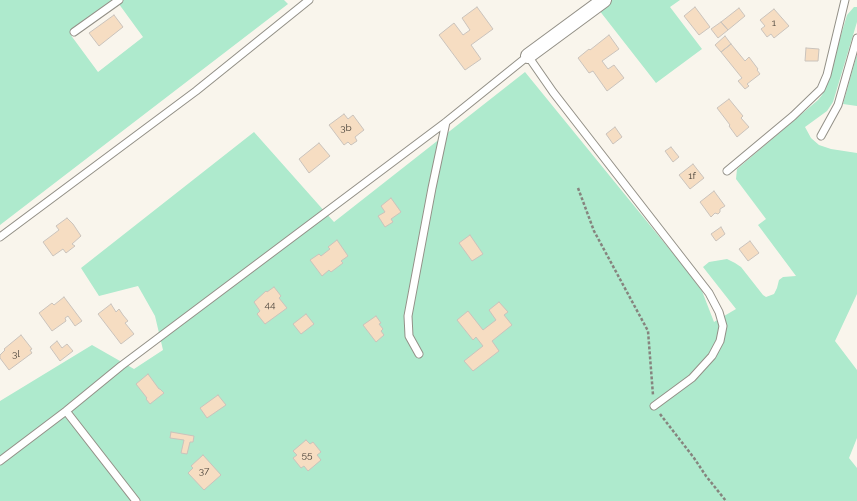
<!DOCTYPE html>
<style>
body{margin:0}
canvas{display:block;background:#f9f5ec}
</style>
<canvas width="857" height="501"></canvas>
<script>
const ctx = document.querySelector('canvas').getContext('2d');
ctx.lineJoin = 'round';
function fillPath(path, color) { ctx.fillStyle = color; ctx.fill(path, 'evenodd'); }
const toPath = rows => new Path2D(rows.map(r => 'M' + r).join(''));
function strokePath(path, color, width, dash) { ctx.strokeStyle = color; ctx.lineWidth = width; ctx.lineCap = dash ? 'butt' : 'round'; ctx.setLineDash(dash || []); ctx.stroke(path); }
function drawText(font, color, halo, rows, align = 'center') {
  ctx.font = font + ' Raleway,sans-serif'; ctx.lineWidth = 3; ctx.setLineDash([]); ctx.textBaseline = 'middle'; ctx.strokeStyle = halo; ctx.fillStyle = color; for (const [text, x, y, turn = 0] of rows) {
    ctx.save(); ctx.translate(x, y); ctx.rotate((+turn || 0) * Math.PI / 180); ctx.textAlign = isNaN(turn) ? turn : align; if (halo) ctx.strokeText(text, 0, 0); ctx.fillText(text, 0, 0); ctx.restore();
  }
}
fillPath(toPath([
 [0,0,113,0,70,34,98,72,143,37,116,0,284,0,288,4,0,225],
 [612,0,680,0,670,7,702,49,656,83,599,10],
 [854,7,857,7,857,22,833,102,827,111,805,127,811,138,819,145,831,149,857,153,857,294,835,341,857,370,857,438,849,458,857,468,857,501,0,501,0,401,92,345,134,369,163,350,155,316,138,286,99,296,81,268,254,132,334,222,525,72,684,267,702,291,714,322,736,309,703,267,709,262,727,259,735,263,741,267,763,295,766,297,774,294,777,288,779,280,783,277,796,276,758,225,766,219,736,179,737,169,818,100,822,95,826,86,847,15],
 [857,54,857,106,843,104]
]), '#aeeacd');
const building = toPath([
 [477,7,493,29,471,45,481,59,465,70,439,35,454,23,463,35,470,30,462,18,477,7],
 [695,7,710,27,699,35,684,16,695,7],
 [739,8,745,16,728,30,721,22,739,8],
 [774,9,789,26,774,38,771,34,767,37,761,29,765,26,760,20,774,9],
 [114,15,123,27,99,46,89,33,114,15],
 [721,22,728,30,718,38,711,29,721,22],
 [609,35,619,49,602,61,608,69,614,65,624,78,607,91,593,71,589,73,578,58,589,49,590,50,609,35],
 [725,36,731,44,721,52,715,45,725,36],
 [731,44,745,61,749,57,758,69,757,70,760,74,747,84,749,86,745,89,738,81,742,78,721,52,731,44],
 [806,48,819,49,818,61,805,61,806,48],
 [729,99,743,116,741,118,749,127,737,137,729,126,730,125,717,108,729,99],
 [344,114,348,119,353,115,364,130,355,137,357,141,351,145,348,142,344,145,329,125,344,114],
 [615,127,622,137,613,144,606,134,615,127],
 [319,143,330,156,309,173,299,159,319,143],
 [671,147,679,157,673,162,665,151,671,147],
 [693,164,704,178,690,189,679,175,693,164],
 [714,191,725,206,720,209,720,212,718,214,715,213,711,217,700,202,714,191],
 [391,198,401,212,391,219,393,222,385,227,378,216,385,212,381,206,391,198],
 [67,218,73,224,81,236,72,244,75,246,66,253,63,249,53,256,43,242,59,230,56,226,67,218],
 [721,227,725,234,716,241,711,234,721,227],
 [470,235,483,254,472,261,459,243,470,235],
 [337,240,348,256,341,261,343,263,331,272,329,270,322,276,310,260,319,254,321,256,330,249,328,247,337,240],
 [750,241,759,253,748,261,739,249,750,241],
 [274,287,281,296,279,298,287,308,265,324,257,314,260,311,254,302,266,291,267,292,274,287],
 [64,297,82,321,75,326,68,316,65,318,66,321,52,331,39,313,52,303,54,305,64,297],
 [499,302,508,312,504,315,512,325,492,341,499,351,473,371,464,361,483,346,476,337,473,340,457,320,468,311,483,330,496,320,489,310,499,302],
 [111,304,116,312,119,309,123,315,128,321,125,323,134,334,121,344,98,314,111,304],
 [306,314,314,324,301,334,293,324,306,314],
 [376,316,381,323,379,324,383,329,381,331,384,335,376,342,363,325,376,316],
 [21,335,32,349,30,350,32,353,9,370,0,358,0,355,5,350,4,349,21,335],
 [57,341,62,348,67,344,73,351,60,361,50,347,57,341],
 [148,374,159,389,160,389,164,393,150,404,146,399,147,398,136,384,148,374],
 [218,395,226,405,207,418,200,408,218,395],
 [171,432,194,436,193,442,190,442,187,454,181,453,184,440,170,438,171,432],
 [306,440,310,444,313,442,321,452,317,455,321,460,308,471,304,466,301,468,293,458,297,455,293,451,306,440],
 [203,455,221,475,204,490,188,473,193,468,191,466,203,455]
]);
fillPath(building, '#f6ddc2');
strokePath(building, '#cac3bc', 1);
const lane = toPath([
 [74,32,119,0],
 [821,136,838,105,857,38],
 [727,171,793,116,821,89,827,75,845,0],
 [0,237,196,91,309,0],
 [419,354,409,336,408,316,432,188,446,122],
 [66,411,136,501],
 [0,461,66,411,121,366,446,122,528,56,553,92,709,293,719,312,723,326,720,341,712,356,692,378,654,406]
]);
const street = toPath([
 [528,56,604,0]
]);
strokePath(lane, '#939087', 9);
strokePath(street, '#939087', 16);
strokePath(toPath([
 [578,188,594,231,648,331,653,395],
 [660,414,694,458,706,476,726,501]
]), '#86847e', 2.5, [3, 2]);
strokePath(lane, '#fff', 7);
strokePath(street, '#fff', 14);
drawText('10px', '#4c453c', null, [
 ["1",774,23],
 ["3b",346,128],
 ["1f",692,176],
 ["44",270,305],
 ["3l",16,354],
 ["55",307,455],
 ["37",204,471]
]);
</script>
